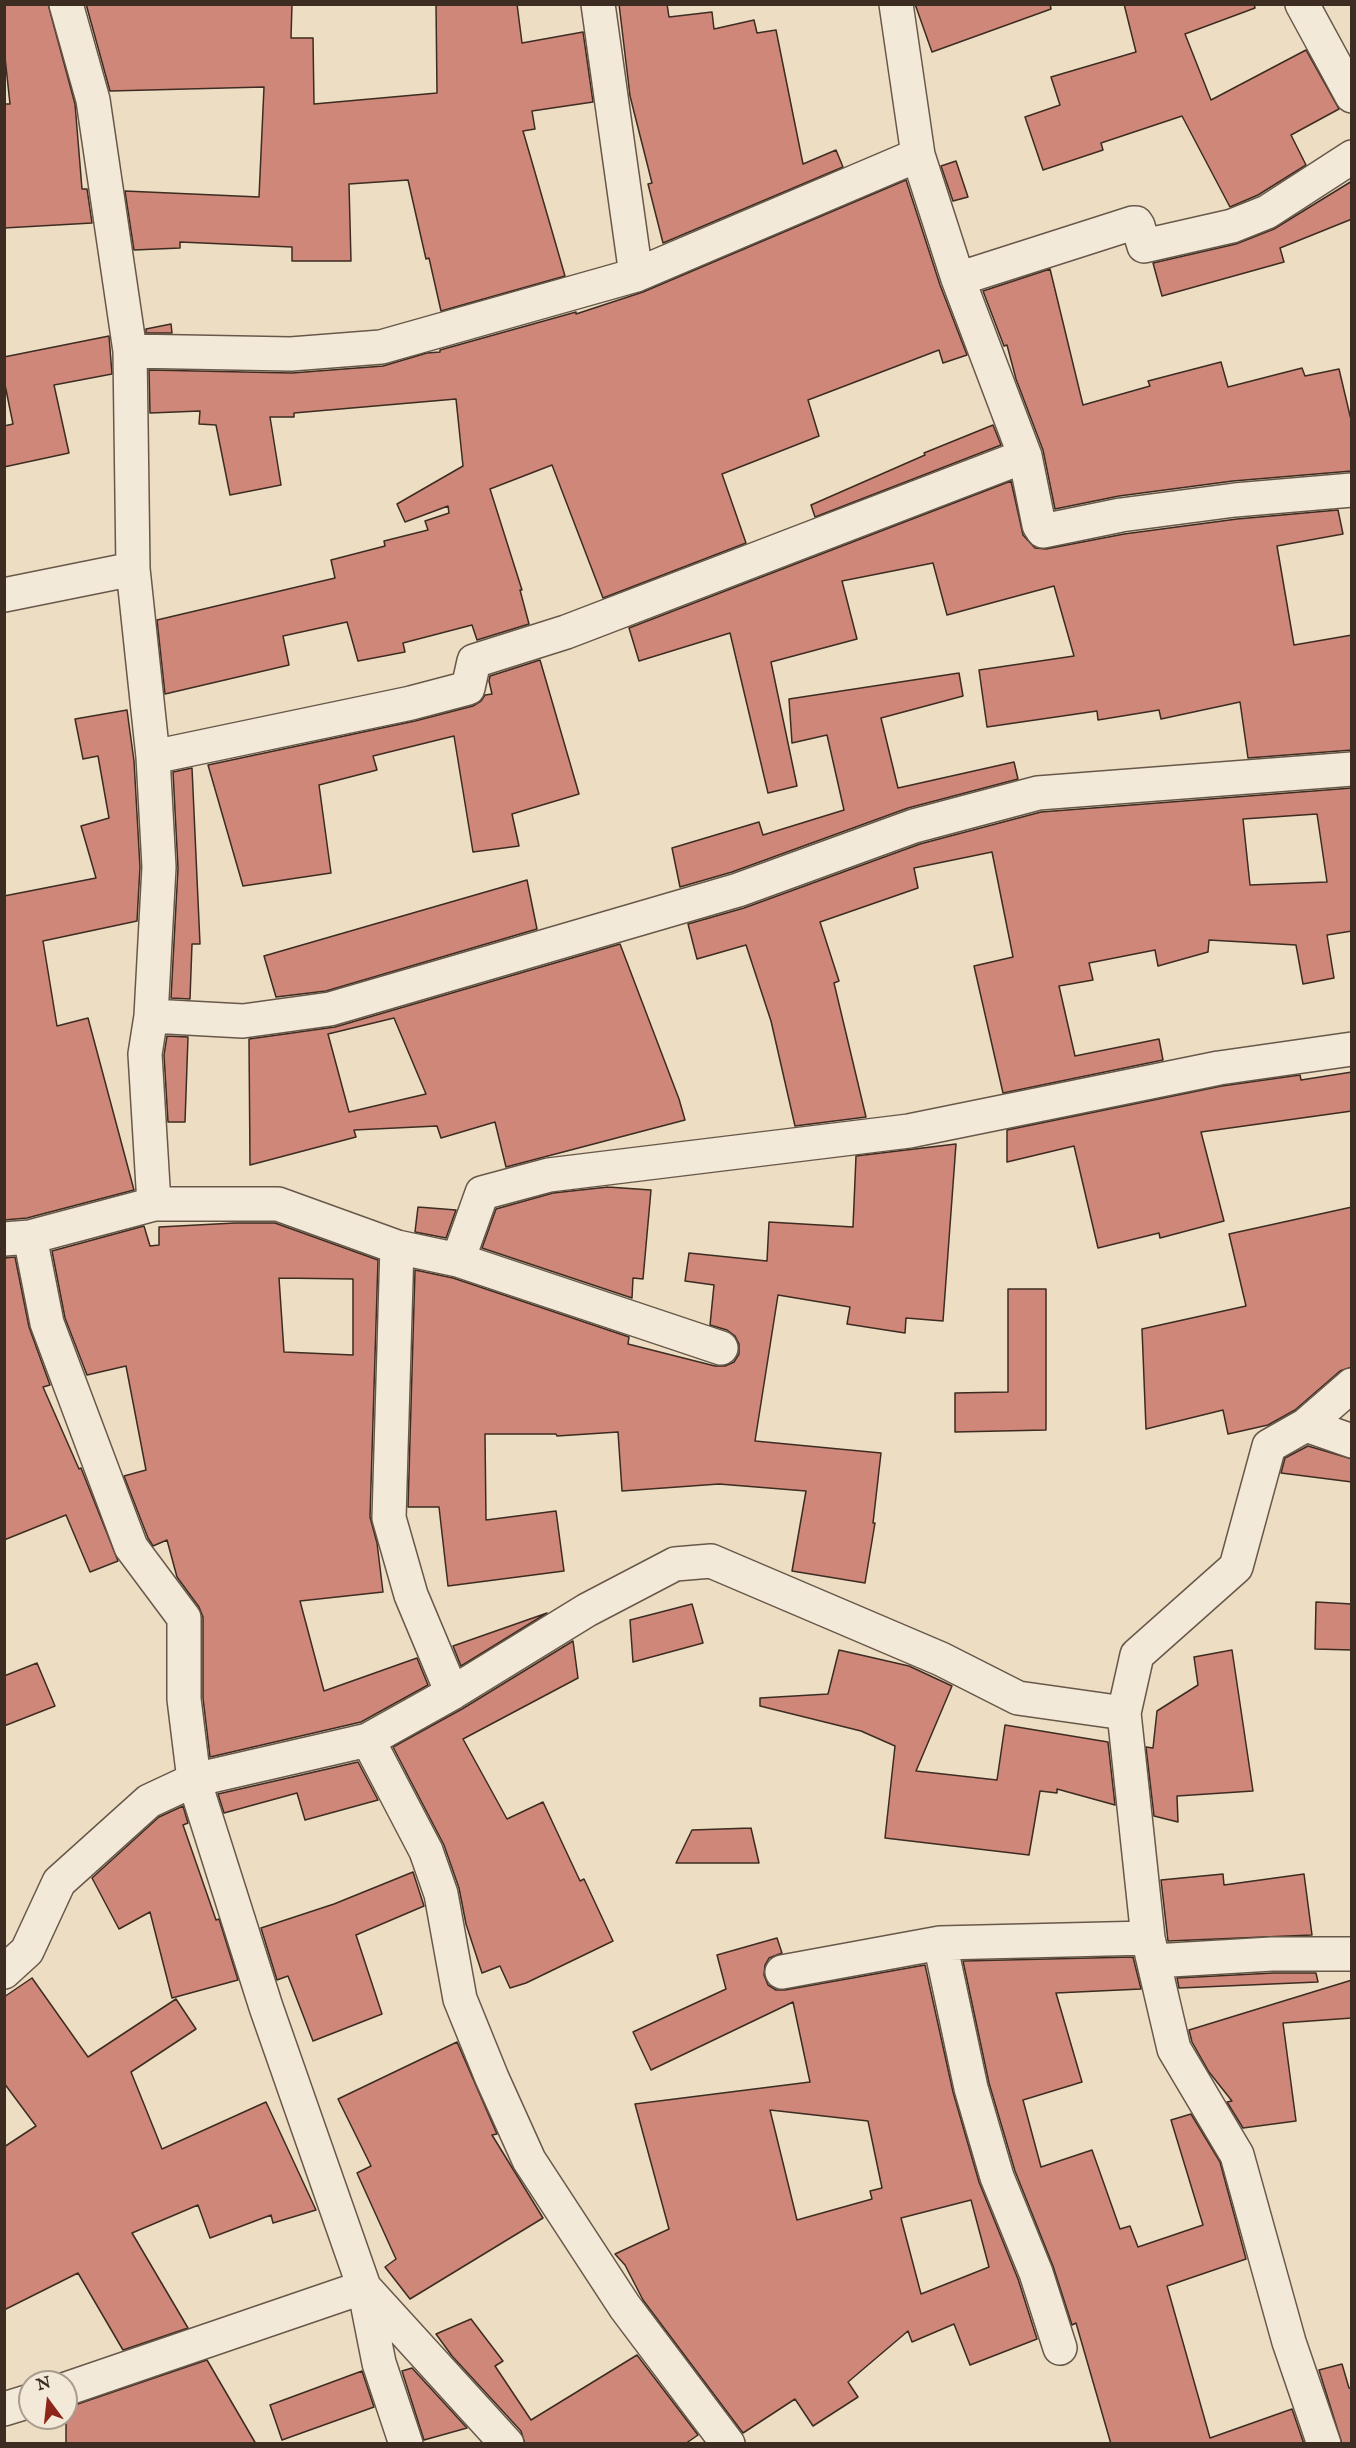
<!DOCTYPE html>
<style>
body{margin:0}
#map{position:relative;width:1356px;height:2448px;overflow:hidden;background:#edddc3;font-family:"IM FELL English",serif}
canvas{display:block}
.frame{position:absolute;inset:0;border:6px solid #3c2c21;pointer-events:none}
.north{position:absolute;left:18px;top:2370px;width:60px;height:60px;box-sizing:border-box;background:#f3e9d8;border:2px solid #aa9d8f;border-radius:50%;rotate:345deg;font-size:16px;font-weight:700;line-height:24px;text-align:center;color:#3c2c21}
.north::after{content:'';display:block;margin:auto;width:21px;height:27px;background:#8f2418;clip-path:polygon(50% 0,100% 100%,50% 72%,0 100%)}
</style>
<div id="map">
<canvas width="1356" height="2448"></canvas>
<div class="frame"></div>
<div class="north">N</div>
</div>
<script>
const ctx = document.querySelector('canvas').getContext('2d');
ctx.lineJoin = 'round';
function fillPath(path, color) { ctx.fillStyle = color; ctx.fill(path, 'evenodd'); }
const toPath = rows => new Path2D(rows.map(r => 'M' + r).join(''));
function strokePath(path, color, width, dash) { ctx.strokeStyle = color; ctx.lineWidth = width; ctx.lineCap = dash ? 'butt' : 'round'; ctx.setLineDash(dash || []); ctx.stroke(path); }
const building = toPath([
 [4,4,48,4,75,104,82,189,87,189,92,223,4,228,4,104,10,104,4,48,4,4],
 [86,4,292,4,291,38,313,38,314,104,437,93,436,4,517,4,522,43,583,32,593,102,532,111,535,129,523,131,565,276,441,311,429,258,426,259,408,180,349,184,351,261,292,261,292,247,180,242,180,248,134,250,125,191,259,197,264,87,110,91,86,4],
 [619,4,667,4,669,17,712,12,714,29,754,20,757,33,776,30,803,164,836,150,843,167,663,243,648,184,652,183,630,96,619,4],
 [915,4,1050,4,1051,9,932,52,915,4],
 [1124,4,1254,4,1255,8,1185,34,1211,100,1306,50,1339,109,1291,135,1306,165,1258,195,1230,207,1182,116,1101,143,1103,150,1043,170,1025,117,1060,105,1051,77,1136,52,1124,4],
 [956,161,968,197,953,201,941,166,956,161],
 [906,180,940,285,967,355,943,363,939,350,808,400,819,436,722,474,746,543,603,598,552,465,490,489,522,590,520,590,529,624,477,640,472,625,403,643,405,652,358,661,347,622,283,636,289,665,165,694,157,620,335,578,331,560,385,546,384,541,428,530,425,521,449,513,448,506,405,522,397,504,463,466,456,399,294,413,294,417,270,417,281,485,230,495,216,425,199,424,200,411,150,413,149,370,292,373,383,366,427,353,440,352,440,350,576,312,576,314,643,292,906,180],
 [1352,181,1352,219,1280,248,1284,262,1162,296,1153,263,1236,244,1274,229,1352,181],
 [1050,269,1083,405,1150,386,1148,381,1221,362,1228,387,1302,368,1305,376,1339,369,1352,424,1352,471,1233,481,1119,496,1055,509,1043,450,1016,379,1007,345,1004,346,983,291,1050,269],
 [171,324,172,333,146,333,146,329,171,324],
 [109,336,112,374,54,385,69,453,4,467,4,426,13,424,4,380,4,357,109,336],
 [993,425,1001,445,815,517,811,505,925,455,924,453,993,425],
 [1011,481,1023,535,1035,548,1046,549,1124,534,1237,519,1338,510,1343,534,1277,546,1294,645,1352,635,1352,750,1248,758,1240,702,1161,719,1159,710,1098,720,1097,711,987,727,979,670,1074,656,1054,586,947,615,933,563,842,581,857,639,771,662,797,786,768,793,730,633,639,661,629,628,1011,481],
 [540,660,579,794,512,814,519,846,473,852,454,736,373,756,377,770,319,785,331,873,243,886,208,765,415,721,473,706,481,701,485,695,492,694,489,681,490,676,540,660],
 [959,673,963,696,881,718,898,788,1014,762,1018,779,908,808,732,872,680,887,672,848,759,822,763,835,844,810,827,735,792,743,789,699,959,673],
 [127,710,134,761,140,867,137,921,43,941,57,1026,88,1018,134,1190,27,1218,4,1220,4,896,96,878,81,826,109,818,98,756,83,759,75,719,127,710],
 [192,768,200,944,192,944,190,999,171,998,178,868,173,772,192,768],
 [1352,788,1352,931,1327,935,1334,978,1303,984,1296,945,1209,940,1208,952,1158,966,1155,950,1089,963,1093,980,1059,986,1075,1056,1159,1039,1163,1060,1003,1093,974,966,1013,957,992,852,914,868,918,888,820,922,839,981,834,983,866,1117,795,1126,771,1021,746,945,697,959,688,924,744,908,920,844,1041,812,1352,788],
 [1317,814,1327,882,1250,885,1243,819,1317,814],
 [527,880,537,929,326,991,276,997,264,956,527,880],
 [620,944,679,1099,685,1120,506,1167,495,1122,441,1138,437,1126,354,1130,356,1137,250,1165,249,1039,335,1027,620,944],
 [394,1018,426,1094,349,1112,328,1034,394,1018],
 [167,1036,188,1037,185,1122,168,1122,164,1055,167,1036],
 [1352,1072,1352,1111,1201,1132,1224,1221,1160,1238,1159,1233,1098,1248,1074,1146,1007,1162,1007,1130,1222,1086,1300,1075,1301,1080,1352,1072],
 [956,1144,943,1321,906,1318,905,1333,847,1324,850,1307,778,1295,755,1441,881,1453,873,1523,875,1523,865,1583,792,1571,806,1491,719,1484,622,1491,618,1432,557,1436,556,1434,485,1434,486,1520,556,1511,564,1571,448,1586,439,1507,408,1507,415,1270,453,1278,629,1337,628,1344,715,1366,725,1366,734,1362,739,1354,739,1344,735,1336,727,1330,710,1325,714,1285,685,1281,689,1253,767,1261,769,1222,853,1227,856,1156,956,1144],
 [608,1187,651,1190,643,1279,633,1278,632,1298,482,1248,496,1209,553,1193,608,1187],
 [418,1207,456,1210,446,1238,415,1232,418,1207],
 [1352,1207,1352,1367,1340,1371,1295,1410,1268,1425,1228,1434,1223,1410,1146,1429,1142,1329,1246,1306,1229,1234,1352,1207],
 [235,1223,275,1223,378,1260,370,1517,377,1543,383,1592,300,1601,324,1691,417,1658,428,1685,361,1722,210,1757,203,1698,203,1617,199,1607,177,1577,167,1540,153,1546,148,1538,124,1476,146,1470,126,1366,87,1375,65,1318,52,1251,144,1226,150,1246,159,1245,159,1227,235,1223],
 [279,1278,353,1279,353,1355,284,1352,279,1278],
 [15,1257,29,1327,50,1385,43,1387,79,1469,81,1468,118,1561,90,1572,66,1515,4,1540,4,1258,15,1257],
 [1008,1289,1046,1289,1046,1430,955,1432,955,1393,1008,1392,1008,1289],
 [1308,1446,1352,1459,1352,1482,1281,1473,1285,1458,1308,1446],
 [1316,1602,1352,1604,1352,1650,1315,1649,1316,1602],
 [692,1604,703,1643,633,1662,630,1620,692,1604],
 [547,1613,461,1666,453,1646,547,1613],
 [573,1641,578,1678,463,1739,507,1819,543,1802,580,1881,584,1879,613,1941,526,1983,510,1988,500,1966,482,1973,466,1924,459,1888,444,1845,393,1747,462,1709,573,1641],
 [839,1650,909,1666,952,1686,916,1771,997,1780,1005,1725,1108,1742,1115,1805,1057,1789,1057,1793,1040,1791,1029,1855,885,1838,895,1746,861,1731,760,1706,760,1698,828,1694,839,1650],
 [1232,1650,1253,1791,1177,1796,1178,1822,1154,1816,1146,1747,1153,1748,1157,1711,1198,1685,1194,1657,1232,1650],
 [37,1663,55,1706,4,1726,4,1676,37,1663],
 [358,1762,378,1800,305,1820,297,1793,224,1813,218,1794,358,1762],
 [183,1806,188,1823,183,1825,216,1920,219,1919,238,1980,172,1998,150,1912,119,1929,92,1878,159,1817,183,1806],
 [751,1828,759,1863,676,1863,692,1830,751,1828],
 [413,1872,424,1906,356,1935,382,2014,313,2041,288,1976,277,1980,261,1928,334,1904,413,1872],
 [1223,1874,1224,1885,1304,1874,1312,1935,1168,1941,1161,1880,1223,1874],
 [777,1938,782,1953,769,1958,765,1965,764,1975,768,1985,776,1990,785,1990,925,1965,953,2092,979,2182,1018,2279,1037,2339,970,2365,954,2324,912,2342,908,2331,848,2382,858,2397,813,2426,795,2399,743,2433,643,2300,625,2265,615,2254,669,2229,635,2104,810,2082,793,2002,651,2070,633,2032,726,1989,717,1955,777,1938],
 [770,2110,868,2121,882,2188,870,2191,872,2199,797,2220,770,2110],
 [971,2200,989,2267,921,2294,901,2218,971,2200],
 [1133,1957,1141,1989,1056,1993,1082,2082,1023,2100,1041,2167,1092,2150,1120,2229,1130,2226,1138,2247,1203,2225,1171,2120,1191,2114,1220,2162,1246,2259,1167,2286,1210,2438,1292,2409,1304,2444,1111,2444,1076,2323,1072,2325,1053,2266,1015,2171,989,2083,963,1961,1133,1957],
 [1273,1973,1316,1973,1318,1982,1179,1988,1177,1978,1273,1973],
 [32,1978,88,2057,176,1999,196,2029,131,2072,162,2149,266,2102,316,2210,273,2223,271,2215,210,2238,198,2205,132,2233,188,2328,123,2350,78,2273,4,2310,4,2147,36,2126,4,2083,4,1997,32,1978],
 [1352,1980,1352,2018,1283,2023,1296,2121,1243,2128,1227,2102,1232,2101,1209,2072,1192,2042,1189,2030,1352,1980],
 [457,2042,497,2134,492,2135,543,2218,410,2299,385,2267,396,2259,357,2173,371,2166,338,2099,457,2042],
 [471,2319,503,2361,495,2366,531,2420,637,2355,698,2435,685,2444,525,2444,521,2431,452,2356,436,2334,471,2319],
 [207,2360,256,2444,66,2444,66,2408,207,2360],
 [1342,2364,1349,2388,1352,2388,1352,2444,1342,2444,1319,2370,1342,2364],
 [412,2368,467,2428,424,2440,402,2371,412,2368],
 [362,2371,374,2407,282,2440,270,2405,362,2371]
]);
fillPath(building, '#cf8779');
strokePath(building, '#3c2c21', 1.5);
const minor = toPath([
 [66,4,93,100,130,351,133,569,153,757,159,867,151,1016,145,1054,154,1204],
 [598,4,636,275],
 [896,4,918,155,958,279,1025,456,1039,525,1043,531,1121,515,1235,500,1352,490],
 [1302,4,1352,96],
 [958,279,1133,223,1136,223,1138,226,1144,246,1232,226,1267,212,1352,157],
 [130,351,291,354,381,347,636,275,918,155],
 [4,595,133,569],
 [153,757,411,703,468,688,474,661,566,632,1025,456],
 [151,1016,243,1021,330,1009,738,890,914,826,1038,793,1352,769],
 [30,1237,47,1323,131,1547,184,1618,184,1699,194,1780,266,2007,364,2287,379,2363,406,2444],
 [4,1239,30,1237,154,1204,278,1204,397,1247,458,1260,721,1348],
 [397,1247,389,1518,411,1595,452,1693],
 [458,1260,482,1193,549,1175,909,1131,1219,1068,1352,1049],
 [1306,1425,1352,1441],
 [368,1740,426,1851,441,1894,460,1999,492,2078,529,2160,625,2307,728,2444],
 [940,1943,971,2088,997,2177,1036,2273,1060,2348],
 [1154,1961,1272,1954,1352,1954],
 [4,1972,27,1951,59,1882,149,1801,194,1780,368,1740,452,1693,587,1610,675,1564,711,1561,941,1659,1018,1698,1124,1713],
 [782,1972,940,1943,1148,1938],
 [66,2389,364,2287,507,2444],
 [4,2409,30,2401],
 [1324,2444,1289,2342,1237,2155,1174,2049,1148,1938,1124,1713,1137,1655,1236,1567,1269,1446,1306,1425,1352,1385]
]);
strokePath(minor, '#68584a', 36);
strokePath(minor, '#f3e9d8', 33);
</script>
